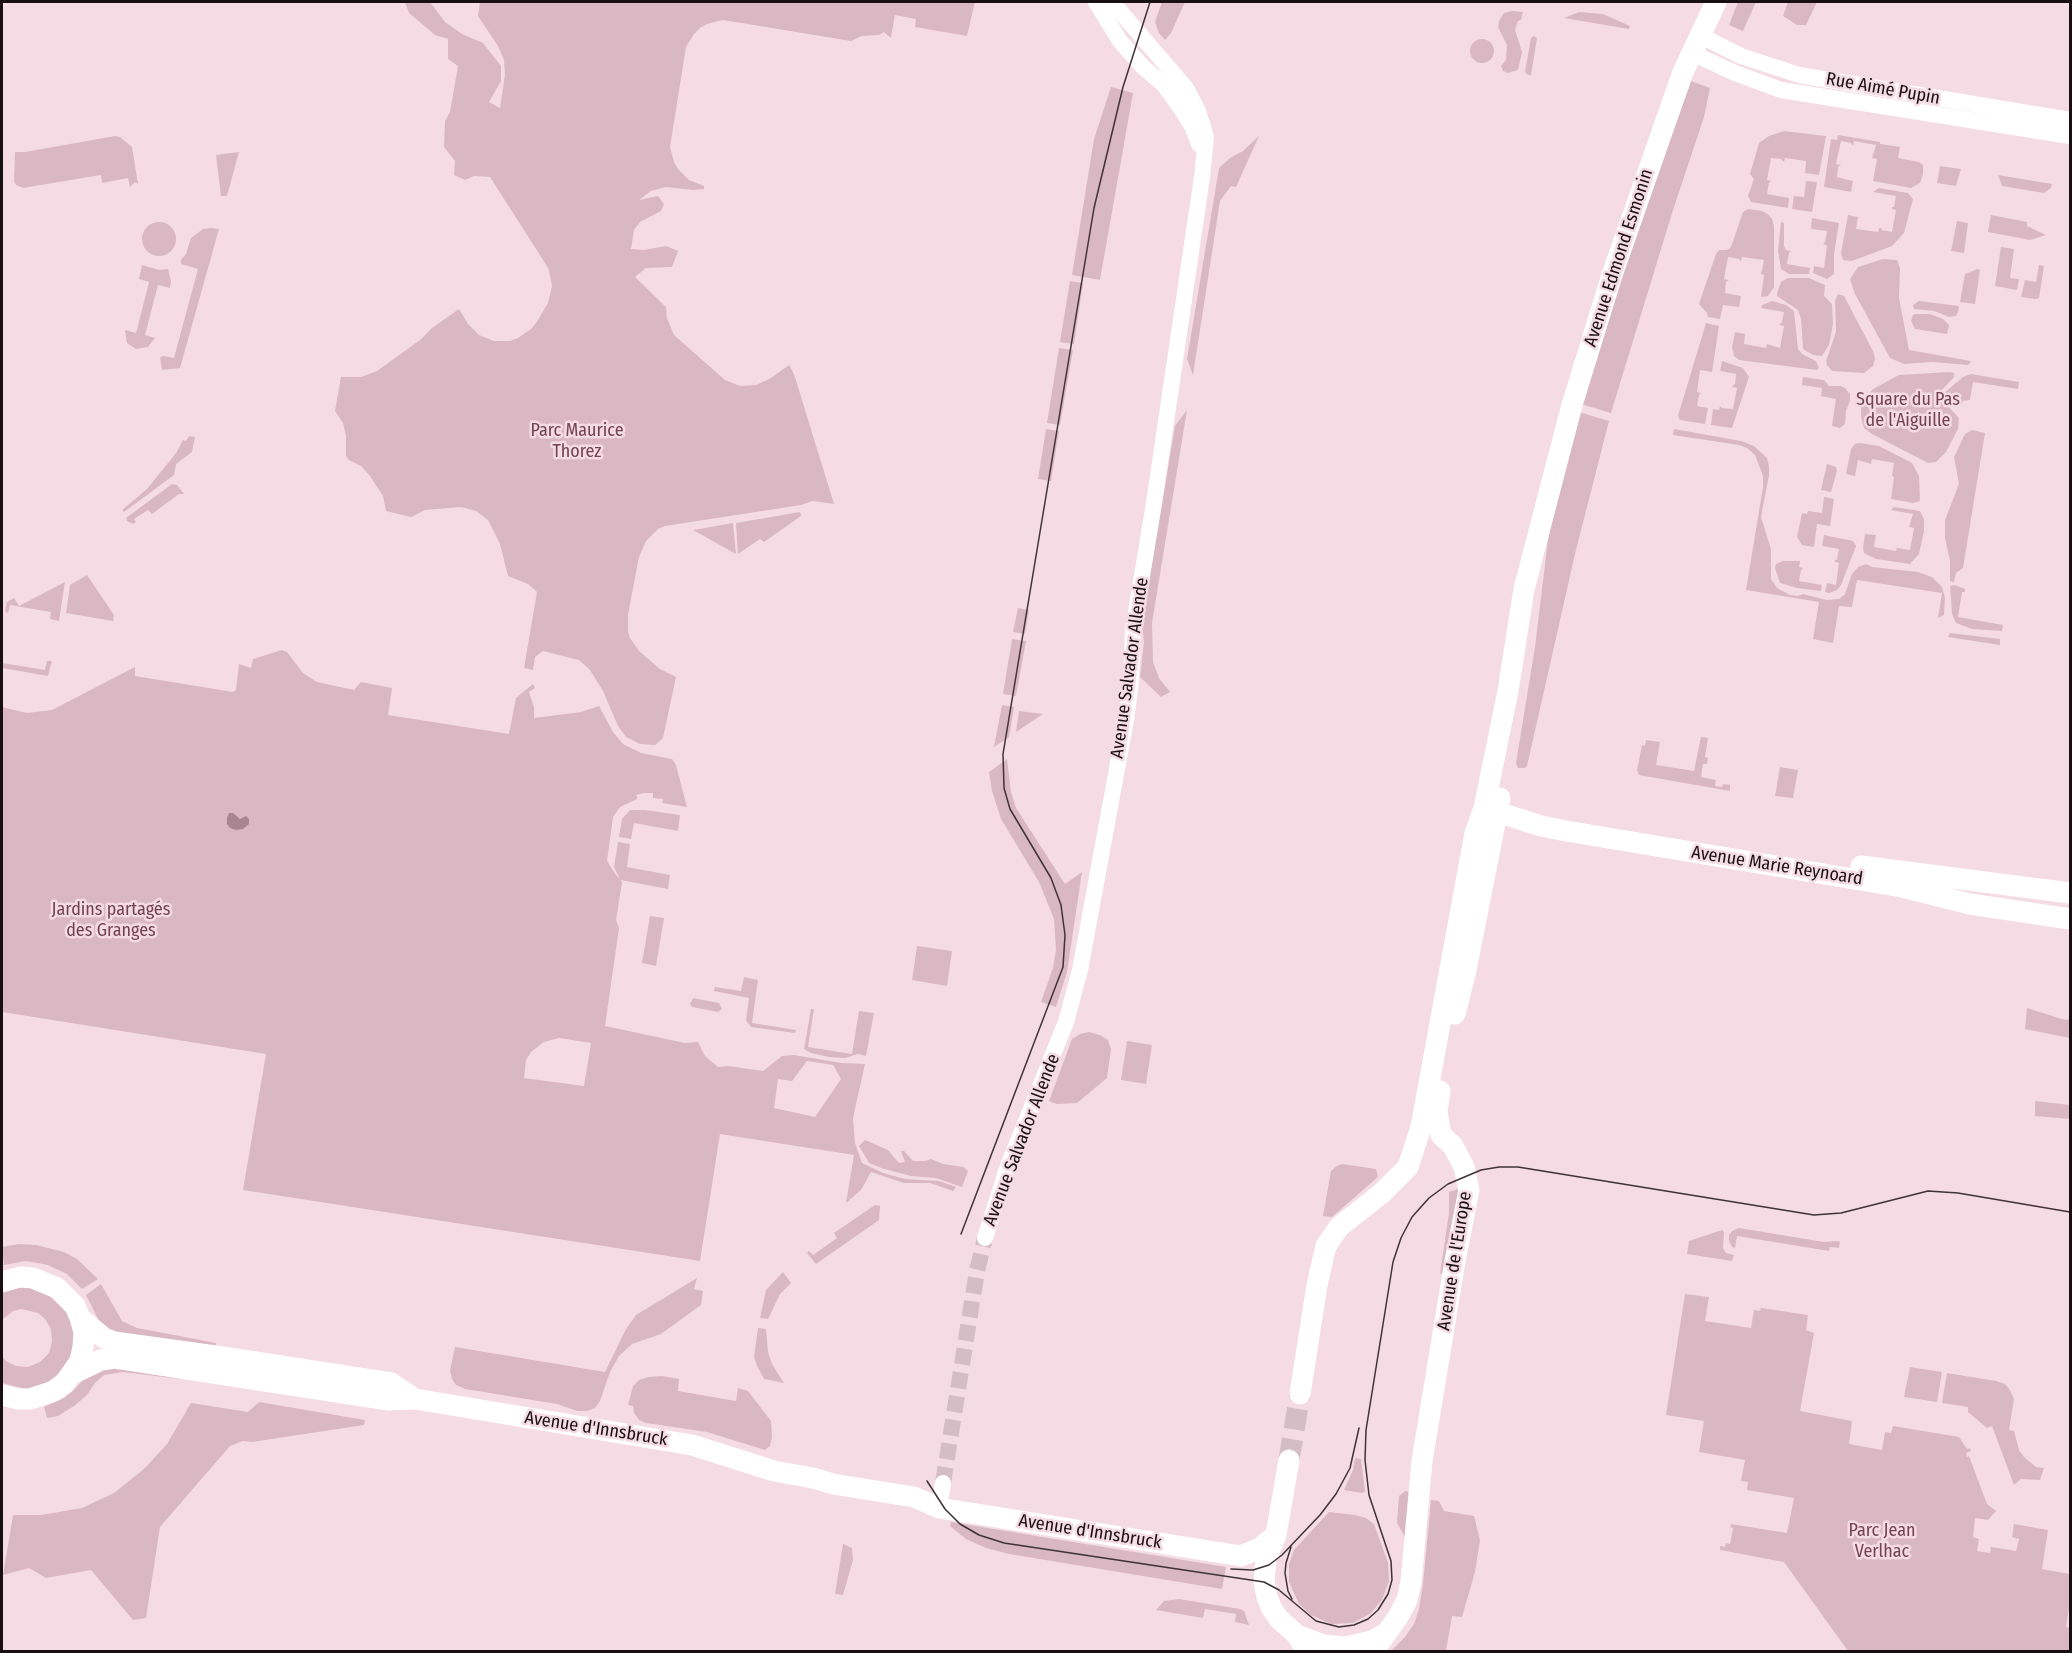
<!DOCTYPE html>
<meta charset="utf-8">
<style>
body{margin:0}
#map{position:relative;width:2072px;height:1653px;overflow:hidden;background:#f5dce4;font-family:"Fira Sans Condensed",sans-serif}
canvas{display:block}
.frame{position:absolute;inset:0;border:3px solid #180f12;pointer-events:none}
</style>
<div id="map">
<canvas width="2072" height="1653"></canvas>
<div class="frame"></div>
</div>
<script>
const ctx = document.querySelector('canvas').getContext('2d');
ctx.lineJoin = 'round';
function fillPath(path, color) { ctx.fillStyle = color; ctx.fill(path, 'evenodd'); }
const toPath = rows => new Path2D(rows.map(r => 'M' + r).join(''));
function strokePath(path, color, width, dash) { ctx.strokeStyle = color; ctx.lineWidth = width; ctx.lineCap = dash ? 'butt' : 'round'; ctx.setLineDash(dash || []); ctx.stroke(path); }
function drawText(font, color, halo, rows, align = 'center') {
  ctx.font = font + ' "Fira Sans Condensed",sans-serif'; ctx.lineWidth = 5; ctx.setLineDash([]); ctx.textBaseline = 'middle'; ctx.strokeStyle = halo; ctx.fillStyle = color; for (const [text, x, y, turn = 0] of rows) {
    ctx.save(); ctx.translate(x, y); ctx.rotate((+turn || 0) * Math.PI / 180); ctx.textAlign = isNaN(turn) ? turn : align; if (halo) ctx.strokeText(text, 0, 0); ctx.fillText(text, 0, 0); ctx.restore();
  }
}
fillPath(toPath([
 [405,2,430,2,445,22,462,34,483,43,501,66,501,81,489,102,500,108,505,75,504,60,498,46,478,16,480,2,975,2,967,36,915,27,916,19,895,15,891,38,884,32,879,35,862,36,851,41,723,20,707,24,700,28,694,34,686,47,670,147,674,162,678,169,689,180,704,186,704,189,693,190,666,187,651,191,639,200,658,196,664,204,661,211,640,222,634,230,631,249,644,250,666,246,678,251,672,267,646,268,635,277,666,307,667,318,674,335,725,380,740,386,756,385,771,378,789,365,794,374,834,504,813,501,801,505,665,526,658,529,646,541,639,557,628,615,628,631,630,638,639,651,660,669,676,677,663,738,655,745,640,744,626,737,618,726,603,691,590,670,579,660,543,651,535,657,533,670,524,668,537,592,528,584,508,576,500,544,488,520,476,511,461,507,425,510,411,517,386,511,383,496,370,476,361,466,349,460,346,456,346,436,343,423,335,411,341,377,361,377,377,371,420,340,432,328,459,309,468,324,479,335,494,341,510,341,518,338,531,329,536,323,548,303,552,286,549,270,545,263,490,177,474,176,465,180,454,175,455,161,444,147,445,121,450,112,458,66,448,59,448,39,435,35,409,13],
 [1162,2,1185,2,1171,33,1165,40,1159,33,1155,22],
 [1738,2,1756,2,1743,31,1729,25],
 [1788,2,1817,2,1806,25,1797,25,1783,16],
 [1512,11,1523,12,1521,20,1518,21,1515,30,1522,52,1518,70,1508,73,1503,71,1501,66,1506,60,1507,45,1498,27,1499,21,1504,13],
 [1579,12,1603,14,1630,26,1629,29,1564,18],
 [1534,36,1537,38,1531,75,1528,75,1525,72,1531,38],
 '1470 51a12 12 0 1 1 24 0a12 12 0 1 1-24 0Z',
 [1691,81,1710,88,1704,117,1673,210,1611,413,1581,404,1620,278],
 [1111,87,1133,93,1100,280,1072,275,1094,139],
 [1784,131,1826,136,1819,175,1805,173,1806,161,1785,158,1784,162,1781,159,1771,158,1767,180,1771,181,1769,183,1767,194,1789,198,1788,208,1751,202,1748,196,1754,179,1750,174,1759,143,1769,136],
 [1838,135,1880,142,1880,144,1900,147,1898,158,1919,162,1923,165,1923,174,1920,183,1911,188,1873,181,1877,159,1872,158,1876,145,1854,141,1853,146,1851,143,1841,141,1836,164,1841,165,1838,167,1837,177,1853,181,1851,192,1824,187,1831,139,1837,140],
 [115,136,120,137,132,147,138,184,135,182,130,187,128,178,102,183,101,175,23,188,16,185,14,181,15,152,25,152],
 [1259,136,1236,187,1231,186,1220,201,1193,375,1187,359,1219,168,1230,158,1243,151],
 [239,152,227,196,221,196,216,155],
 [1940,166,1961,169,1956,186,1937,183],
 [1998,175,2052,184,2051,188,2044,193,2002,186],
 [1806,181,1817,182,1812,212,1792,209,1794,196,1804,197],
 [1879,188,1908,193,1913,199,1904,233,1892,246,1852,261,1843,260,1841,253,1848,215,1858,217,1856,229,1878,232,1879,228,1882,228,1881,230,1892,232,1896,210,1892,209,1892,207,1894,207,1896,196,1873,192],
 [1748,209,1762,211,1768,214,1772,219,1774,226,1774,287,1768,296,1761,297,1764,275,1761,274,1761,272,1762,271,1764,260,1742,257,1741,261,1739,259,1728,257,1724,279,1729,280,1726,282,1725,293,1741,296,1739,307,1723,305,1720,319,1708,317,1707,313,1699,304,1716,254,1719,250,1727,250,1731,247,1743,212],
 [1991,215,2027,222,2027,226,2046,235,2030,240,1988,232],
 [1812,218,1839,223,1834,254,1834,274,1827,279,1813,273,1814,266,1824,268,1827,246,1823,244,1825,242,1827,231,1811,229],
 [1957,221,1968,223,1964,253,1951,251],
 [1781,222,1784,223,1784,246,1786,250,1791,251,1789,253,1787,264,1810,268,1809,274,1789,274,1781,269,1778,251],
 '142 239a17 17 0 1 1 34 0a17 17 0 1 1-34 0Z',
 [211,228,219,229,180,368,162,370,160,357,164,356,174,358,198,269,181,264,181,260,186,254,191,238,203,229],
 [2001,247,2014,249,2010,278,2019,279,2017,290,1995,286],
 [1883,259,1897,260,1900,268,1899,298,1909,350,1971,361,1970,363,1968,365,1932,362,1904,364,1890,358,1855,294,1850,279,1858,267],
 [142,265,159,270,168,269,171,281,170,288,158,285,145,335,155,338,148,347,136,349,127,343,125,330,136,333,149,282,139,279],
 [2039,265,2044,266,2039,298,2036,299,2021,297,2025,280,2036,282],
 [1978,269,1980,270,1975,304,1960,302,1965,274],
 [1788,278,1809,278,1825,285,1824,296,1832,304,1833,324,1829,345,1822,356,1813,355,1803,349,1801,319,1798,310,1777,296,1777,293,1781,282],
 [1070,281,1083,283,1074,344,1060,342],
 [1838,294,1844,296,1873,351,1875,359,1873,366,1864,373,1832,371,1827,365,1826,361,1836,332,1835,301],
 [1772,301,1786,305,1794,311,1798,349,1802,354,1816,361,1819,368,1817,370,1739,360,1734,356,1732,347,1735,332,1745,334,1744,344,1766,348,1767,344,1780,348,1784,326,1779,325,1782,322,1784,312,1761,308,1762,305],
 [1919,301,1959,306,1958,312,1956,316,1949,317,1934,311,1914,309,1913,305],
 [1916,314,1930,314,1943,319,1949,325,1947,334,1915,329,1911,321,1913,315],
 [1706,323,1719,326,1712,372,1700,370,1697,392,1701,393,1699,395,1697,406,1708,408,1705,424,1680,420,1678,416],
 [1059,348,1073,350,1060,425,1047,423],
 [1722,361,1743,368,1749,377,1732,428,1711,425,1713,409,1719,410,1720,406,1722,408,1733,409,1737,388,1732,387,1733,385,1735,384,1736,374,1720,371],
 [1949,372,1954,373,1954,377,1941,391,1943,401,1959,418,1958,429,1946,452,1936,462,1928,463,1872,434,1864,428,1861,417,1861,407,1865,398,1873,389,1899,375],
 [1971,374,2019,382,2018,389,1973,382,1970,400,1963,401,1961,405,1958,406,1953,405,1949,402,1944,393,1963,377],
 [1803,377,1824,380,1829,386,1841,386,1845,388,1850,394,1850,401,1846,411,1845,424,1840,428,1832,426,1836,399,1821,396,1822,388,1802,385],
 [1187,410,1152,623,1153,662,1159,678,1170,692,1161,697,1140,677,1144,642,1142,624,1175,426],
 [1579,412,1609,421,1575,554,1527,766,1525,768,1518,768,1516,763,1535,647,1550,523],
 [1046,429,1059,431,1051,481,1038,479],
 [1674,429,1741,441,1754,446,1767,458,1769,466,1769,475,1761,517,1771,549,1771,579,1777,588,1790,595,1798,596,1803,594,1827,600,1839,599,1845,594,1852,574,1858,567,1866,564,1872,567,1918,572,1932,577,1942,587,1945,598,1944,615,1938,618,1942,593,1857,580,1852,607,1839,606,1833,643,1813,639,1819,602,1746,590,1763,487,1763,476,1755,455,1747,448,1739,445,1673,435],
 [1972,430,1985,433,1963,568,1956,573,1954,582,1950,581,1950,561,1945,538,1945,520,1959,484,1954,457,1965,434],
 [189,436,195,437,192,452,176,464,174,475,124,512,122,510,147,489,176,453,183,440,186,441],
 [1860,443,1879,446,1912,463,1919,476,1920,501,1913,503,1891,499,1894,477,1892,476,1894,463,1872,459,1871,464,1858,460,1855,476,1846,474,1851,449,1855,444],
 [1827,464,1836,467,1837,471,1831,492,1821,490],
 [172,484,177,485,184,494,179,494,152,514,148,510,134,519,136,522,133,524,127,521,126,518],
 [1824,497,1834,499,1830,526,1817,524,1814,547,1802,545,1797,537,1802,513,1807,514,1808,511,1822,513],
 [1894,507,1920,511,1924,519,1924,531,1919,554,1910,564,1876,559,1864,553,1863,548,1865,534,1876,535,1874,547,1896,551,1897,548,1910,550,1914,528,1909,527,1913,514,1891,510],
 [800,512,801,516,764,542,760,539,738,554,736,523],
 [733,523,736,554,693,530],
 [1824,535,1853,541,1856,546,1841,585,1837,590,1829,593,1825,592,1827,583,1836,585,1839,563,1835,562,1835,560,1837,560,1839,549,1822,546],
 [1783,561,1800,561,1799,567,1803,568,1801,570,1799,581,1822,585,1821,591,1797,588,1780,583,1775,568,1776,564],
 [87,575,114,615,113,621,66,613,70,585],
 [65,582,59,621,50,619,51,612,10,605,8,613,5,611,7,602,14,598,19,606],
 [1954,585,1965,589,1965,592,1962,592,1958,617,2003,625,2002,631,1972,629,1956,623,1952,614,1950,586],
 [1018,608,1029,610,1025,634,1013,632],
 [1950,633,2000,639,2000,645,1948,637],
 [1012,639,1026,641,1016,696,1003,694],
 [282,650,287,652,303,673,317,682,354,690,361,682,392,688,388,715,509,734,516,698,533,684,535,688,529,692,534,707,534,718,581,712,599,706,613,732,623,744,641,753,672,759,676,765,687,807,662,803,663,799,653,798,653,793,644,793,636,795,637,796,637,799,620,807,613,817,607,861,616,875,620,879,614,867,618,842,630,844,627,867,670,875,668,889,621,880,622,883,616,920,619,928,605,1026,685,1043,698,1042,705,1056,718,1067,728,1066,763,1071,782,1056,794,1055,841,1063,865,1064,853,1118,855,1143,862,1163,883,1173,905,1179,939,1181,956,1187,953,1191,930,1183,904,1183,871,1172,861,1190,846,1203,854,1155,720,1134,700,1261,243,1190,266,1054,2,1012,2,707,27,713,52,710,135,667,135,676,233,692,236,690,239,664,251,668,253,659],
 [559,1038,591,1043,584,1086,524,1078,526,1060,531,1052,544,1042],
 [807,1061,833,1065,841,1079,815,1117,774,1108,778,1079,792,1081],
 [47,661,52,661,48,676,2,668,2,663,45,670],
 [1002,705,1014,707,1009,737,994,747],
 [1019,711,1043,714,1016,732],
 [1701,737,1708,738,1705,757,1708,758,1707,764,1703,764,1701,777,1716,780,1715,786,1722,787,1723,784,1730,785,1730,791,1639,775,1637,770,1642,745,1645,746,1646,740,1660,742,1656,765,1694,771],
 [1007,759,1011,792,1016,808,1065,884,1082,872,1067,972,1056,1007,1041,1002,1053,968,1056,950,1054,919,1039,882,1001,819,992,791,989,772],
 [1780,767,1798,770,1793,798,1775,796],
 [630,810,645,810,680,815,678,831,634,823,631,839,619,837,622,819],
 [650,916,664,918,656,966,642,963],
 [917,946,952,951,947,986,912,980],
 [744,977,758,980,752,1023,796,1030,795,1033,751,1027,746,1020,749,998,714,991,715,987,741,991],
 [693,998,719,1003,722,1009,718,1012,692,1007,690,1004],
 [2027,1008,2065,1020,2070,1019,2070,1038,2025,1029],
 [811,1009,814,1009,808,1047,852,1054,859,1011,874,1013,866,1056,858,1054,845,1058,829,1057,811,1053,804,1049],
 [1089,1032,1100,1035,1108,1040,1111,1049,1107,1078,1077,1103,1057,1104,1049,1101,1072,1039,1080,1034],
 [1127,1041,1152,1045,1146,1084,1121,1080],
 [2035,1101,2070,1105,2070,1119,2035,1116],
 [865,1140,888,1150,899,1163,905,1162,901,1151,904,1151,913,1161,925,1161,931,1159,943,1164,964,1167,968,1171,962,1187,936,1178,911,1176,884,1169,869,1163,859,1146],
 [1342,1164,1376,1169,1378,1177,1332,1217,1323,1216,1331,1171,1337,1166],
 [1459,1189,1445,1272,1440,1274,1449,1213,1449,1192],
 [875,1205,880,1206,879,1220,816,1264,807,1253,809,1251,813,1255,837,1238,834,1233],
 [1739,1228,1824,1242,1837,1241,1840,1242,1839,1248,1830,1247,1829,1251,1737,1236,1735,1248,1732,1247,1729,1241,1729,1235,1732,1231],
 [1722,1230,1724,1232,1723,1248,1726,1253,1734,1255,1732,1261,1687,1254,1689,1241],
 [19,1244,36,1245,64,1252,77,1259,98,1279,82,1289,67,1274,48,1265,26,1261,4,1265,2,1247],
 [783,1272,791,1283,780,1294,768,1319,760,1318,766,1290],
 [697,1278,694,1289,703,1291,701,1305,661,1334,632,1344,619,1356,610,1372,600,1401,595,1408,587,1411,577,1411,557,1404,465,1389,456,1385,452,1379,450,1370,455,1347,605,1372,626,1329,636,1315],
 [101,1284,122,1321,137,1328,216,1343,215,1351,116,1335,100,1323,86,1295],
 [17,1286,48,1291,70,1315,75,1337,70,1360,63,1370,45,1384,26,1389,2,1383,2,1356,6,1361,16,1366,28,1367,40,1362,49,1353,52,1342,51,1329,45,1319,38,1313,21,1309,13,1311,2,1320,2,1291],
 [1685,1294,1709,1297,1705,1321,1751,1328,1754,1310,1760,1311,1761,1308,1808,1315,1806,1330,1814,1333,1800,1411,1852,1421,1849,1444,1882,1450,1885,1432,1891,1433,1893,1426,1959,1437,1967,1449,1970,1448,1971,1451,1966,1453,1967,1457,1969,1456,1987,1504,1996,1511,1988,1520,1975,1518,1973,1537,1979,1539,1977,1551,1990,1553,1991,1547,2016,1551,2019,1539,2012,1537,2014,1524,2048,1530,2042,1569,2070,1574,2070,1602,2066,1627,2070,1628,2070,1651,1848,1651,1784,1562,1720,1550,1720,1546,1725,1547,1726,1543,1730,1544,1733,1528,1730,1527,1731,1524,1787,1533,1794,1498,1747,1490,1748,1482,1741,1481,1745,1460,1699,1452,1704,1421,1666,1415],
 [758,1328,766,1329,768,1352,772,1364,784,1383,764,1379,757,1366,754,1357],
 [98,1367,181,1372,180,1379,123,1372,104,1375,95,1383,87,1395,74,1406,58,1416,47,1418,44,1407,64,1398,75,1389,83,1380],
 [1910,1367,1942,1372,1937,1402,1904,1397],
 [1947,1373,1996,1381,2005,1384,2010,1390,2014,1399,2009,1430,2014,1431,2019,1450,2024,1457,2036,1467,2044,1468,2040,1480,2021,1479,2014,1485,1992,1426,1987,1428,1968,1412,1968,1407,1942,1403],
 [662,1376,679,1379,678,1391,736,1401,738,1388,748,1391,771,1421,772,1437,770,1446,765,1450,707,1432,646,1423,639,1420,634,1413,633,1406,628,1405,633,1386,639,1380,648,1377],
 [259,1402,365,1420,364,1425,252,1442,243,1441,230,1446,160,1527,146,1618,133,1620,91,1570,46,1578,29,1568,3,1575,13,1515,41,1515,82,1508,114,1493,145,1468,167,1444,191,1403,248,1412],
 [1355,1458,1361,1459,1365,1492,1362,1493,1344,1490,1353,1470],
 [1405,1491,1411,1492,1407,1541,1397,1523,1399,1496],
 [1431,1500,1439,1501,1444,1511,1474,1516,1480,1540,1475,1572,1462,1617,1452,1616,1446,1651,1391,1651,1405,1637,1414,1624,1419,1609,1423,1584],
 [1329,1512,1355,1515,1366,1518,1374,1524,1388,1563,1389,1581,1382,1600,1371,1613,1353,1623,1331,1624,1311,1615,1299,1604,1289,1582,1289,1564,1294,1550],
 [951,1522,1226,1567,1222,1589,1009,1554,986,1548,966,1539,950,1526],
 [843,1544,852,1548,853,1560,843,1595,835,1594],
 [1179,1599,1240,1609,1244,1611,1249,1625,1235,1622,1236,1614,1205,1609,1203,1618,1156,1610,1164,1601]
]), '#dab8c3');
fillPath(toPath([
 [229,813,233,813,240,819,246,816,249,819,249,824,243,829,236,830,230,828,227,824,227,818]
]), '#a88691');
strokePath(toPath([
 [943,1483,977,1271,985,1238]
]), '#d4bdc4', 16, [16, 8]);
strokePath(toPath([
 [1289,1460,1300,1394]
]), '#d4bdc4', 21, [21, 10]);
strokePath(toPath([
 [1096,2,1120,41,1143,67,1164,85,1180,107,1192,126,1199,144],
 [1701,36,1741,56,1799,75,2070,120],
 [1692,53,1735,73,1781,90,2070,136],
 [985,1238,1008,1166,1066,1022,1080,970,1126,720,1131,682,1133,630,1154,503,1202,177,1206,137,1198,111,1186,88,1112,2],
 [939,1508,943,1483]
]), '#fff', 16);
strokePath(toPath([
 [1485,808,1541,826,1566,831,1902,887,1970,904,2070,919],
 [1861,866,2070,893],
 [1455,1014,1466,970,1500,798],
 [2,1282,20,1277,33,1278,57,1288,75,1306,80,1318,84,1332,83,1347,80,1361,64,1384,54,1391,30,1399,18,1399,2,1395],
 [80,1318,104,1338,114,1342,223,1357,391,1383,415,1399],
 [72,1374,101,1360,115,1358,389,1400,415,1399,692,1445,774,1471,813,1478,833,1484,914,1497,939,1508,1241,1556,1260,1548,1276,1535],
 [1300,1394,1317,1285,1326,1246,1339,1227,1382,1193,1408,1167,1421,1127,1475,833,1484,808,1508,691,1524,589,1572,405,1612,275,1683,72,1716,2],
 [1289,1460,1276,1535,1266,1559,1264,1582,1267,1597,1272,1609,1279,1619,1297,1635,1307,1652],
 [1297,1635,1324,1645,1345,1647,1372,1641,1385,1634],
 [1373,1652,1398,1617,1407,1600,1411,1582,1422,1461,1455,1261,1469,1190,1464,1167,1453,1146,1441,1135,1437,1112,1440,1091]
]), '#fff', 21);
strokePath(toPath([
 [961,1234,1063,967,1065,935,1061,905,1051,878,1010,809,1004,788,1003,754,1094,208,1123,87,1150,2],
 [927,1481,945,1509,960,1524,979,1535,1004,1543,1264,1582,1279,1590,1316,1621,1339,1627,1354,1625,1368,1619,1378,1610,1388,1594,1392,1580,1391,1561,1369,1495,1365,1460,1366,1430,1393,1262,1401,1238,1412,1217,1429,1198,1448,1184,1481,1170,1499,1167,1518,1167,1814,1215,1841,1213,1928,1191,1958,1193,2070,1212],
 [1291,1547,1286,1563,1285,1573,1288,1591,1292,1599],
 [1231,1569,1253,1570,1269,1565,1282,1555,1320,1515,1336,1494,1350,1468,1359,1428]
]), '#3f3337', 1.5);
drawText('18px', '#180f12', '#f5dce4', [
 ["Rue Aimé Pupin",1883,89,10],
 ["Avenue Edmond Esmonin",1619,258,-72],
 ["Avenue Salvador Allende",1130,668,-82],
 ["Avenue Marie Reynoard",1777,866,9],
 ["Avenue Salvador Allende",1022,1140,-69],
 ["Avenue de l'Europe",1455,1261,-81],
 ["Avenue d'Innsbruck",596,1429,9],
 ["Avenue d'Innsbruck",1090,1532,9]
]);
drawText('18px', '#744254', '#f5dce4', [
 ["Square du Pas",1908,400],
 ["de l'Aiguille",1908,421],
 ["Parc Maurice",577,431],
 ["Thorez",577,452],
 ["Jardins partagés",111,910],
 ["des Granges",111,931],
 ["Parc Jean",1882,1531],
 ["Verlhac",1882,1552]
]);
</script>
